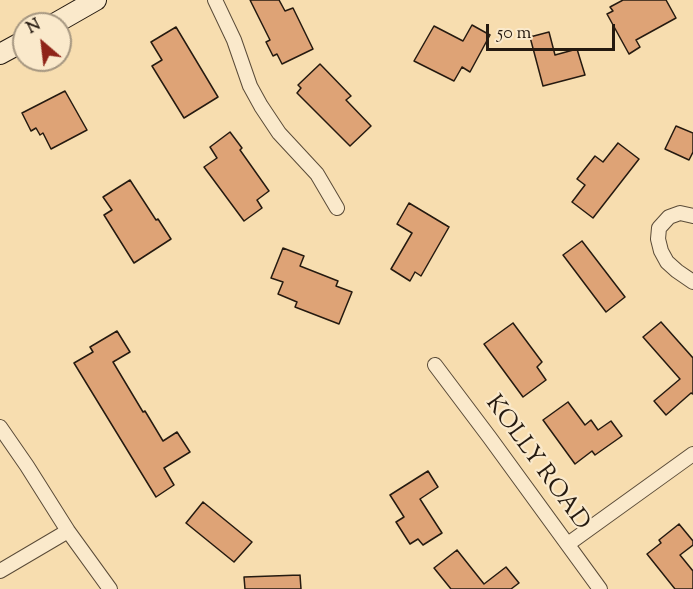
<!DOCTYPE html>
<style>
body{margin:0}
#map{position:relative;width:693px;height:589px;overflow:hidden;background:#f7ddaf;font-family:"Sorts Mill Goudy",serif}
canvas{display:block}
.north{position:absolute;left:12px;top:12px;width:60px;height:60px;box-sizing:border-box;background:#fae9cb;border:2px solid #a59680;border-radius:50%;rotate:332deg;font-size:16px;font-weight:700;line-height:24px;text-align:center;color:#251a10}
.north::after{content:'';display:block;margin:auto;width:21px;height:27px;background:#8f2418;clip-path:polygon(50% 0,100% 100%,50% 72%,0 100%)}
.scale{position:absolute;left:486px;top:24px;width:129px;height:27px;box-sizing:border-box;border:3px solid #251a10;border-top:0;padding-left:8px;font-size:18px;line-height:21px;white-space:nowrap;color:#251a10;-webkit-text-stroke:4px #fae9cb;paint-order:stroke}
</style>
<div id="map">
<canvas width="693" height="589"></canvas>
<div class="north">N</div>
<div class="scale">50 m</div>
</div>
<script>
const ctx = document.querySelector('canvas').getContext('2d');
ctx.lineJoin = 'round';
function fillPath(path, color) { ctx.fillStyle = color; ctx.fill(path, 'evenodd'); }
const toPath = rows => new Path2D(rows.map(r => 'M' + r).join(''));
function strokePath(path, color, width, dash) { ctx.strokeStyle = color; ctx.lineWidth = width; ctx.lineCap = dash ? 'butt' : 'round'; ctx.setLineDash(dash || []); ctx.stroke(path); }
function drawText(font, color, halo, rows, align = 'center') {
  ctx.font = font + ' "Sorts Mill Goudy",serif'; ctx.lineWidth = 4.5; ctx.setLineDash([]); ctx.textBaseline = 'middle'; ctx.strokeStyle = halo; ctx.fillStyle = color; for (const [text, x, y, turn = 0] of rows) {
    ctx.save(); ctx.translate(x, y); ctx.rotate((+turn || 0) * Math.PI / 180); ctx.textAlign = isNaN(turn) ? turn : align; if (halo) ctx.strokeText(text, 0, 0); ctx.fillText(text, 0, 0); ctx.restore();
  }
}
const building = toPath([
 [250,0,279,0,285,11,293,8,313,49,282,64,277,54,273,56,266,42,270,40,250,0],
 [623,0,666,0,676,18,636,40,640,47,629,54,607,14,613,11,610,7,623,0],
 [472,25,490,35,470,72,462,67,454,81,414,61,434,26,463,41,472,25],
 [176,27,218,97,184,118,152,66,162,60,151,42,176,27],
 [549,32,555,55,577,49,585,75,543,86,530,37,549,32],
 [320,64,351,96,346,100,371,126,350,146,297,93,301,88,298,85,320,64],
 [65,91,87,130,51,149,43,133,40,135,36,128,31,131,22,113,65,91],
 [676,126,693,133,693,152,689,160,665,149,676,126],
 [230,132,242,148,240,150,269,191,257,200,262,208,244,221,204,167,217,158,210,147,230,132],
 [618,143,639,159,593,218,572,202,585,185,577,179,595,156,603,162,618,143],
 [130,180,156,220,158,219,171,239,134,263,104,215,112,210,103,197,130,180],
 [409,203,449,227,421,276,415,272,410,281,391,269,412,233,397,224,409,203],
 [582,241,625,297,606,312,563,255,582,241],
 [283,248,304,256,300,266,338,281,336,286,352,292,339,324,295,307,297,302,278,294,283,282,271,278,283,248],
 [661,322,693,358,693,394,691,393,666,415,654,401,680,379,643,337,661,322],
 [513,323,542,362,537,367,546,380,523,397,484,344,513,323],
 [117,331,130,352,113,362,143,412,145,411,163,441,177,432,190,452,164,468,174,485,156,497,74,363,93,352,90,347,117,331],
 [568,402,585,425,591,420,598,430,611,421,622,436,595,455,592,451,575,464,543,420,568,402],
 [428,471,438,487,420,499,442,533,423,545,418,539,410,544,396,522,404,517,390,495,428,471],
 [203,502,252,542,234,562,186,523,203,502],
 [679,524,693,541,693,545,680,555,693,571,693,589,675,589,647,554,661,543,659,540,679,524],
 [457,550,484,584,506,567,519,583,511,589,451,589,434,568,457,550],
 [300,575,301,589,245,589,244,577,300,575]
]);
fillPath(building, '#dea376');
strokePath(building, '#251a10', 1.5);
const street = toPath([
 [215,0,234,40,250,86,261,106,279,133,317,174,337,208],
 [693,216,680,213,669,217,659,228,658,239,661,251,667,262,677,271,693,282],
 [435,365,490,438,600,589],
 [0,427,27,466,68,531,110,589],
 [568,544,693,454],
 [0,571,68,531]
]);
const secondary = toPath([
 [54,24,96,0],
 [0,54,24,41]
]);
strokePath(street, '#5a4b38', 16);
strokePath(secondary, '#251a10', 22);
strokePath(street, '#fae9cb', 14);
strokePath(secondary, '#fae9cb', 20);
drawText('24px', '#251a10', '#fae9cb', [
 ["KOLLY ROAD",536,464,54]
]);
</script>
